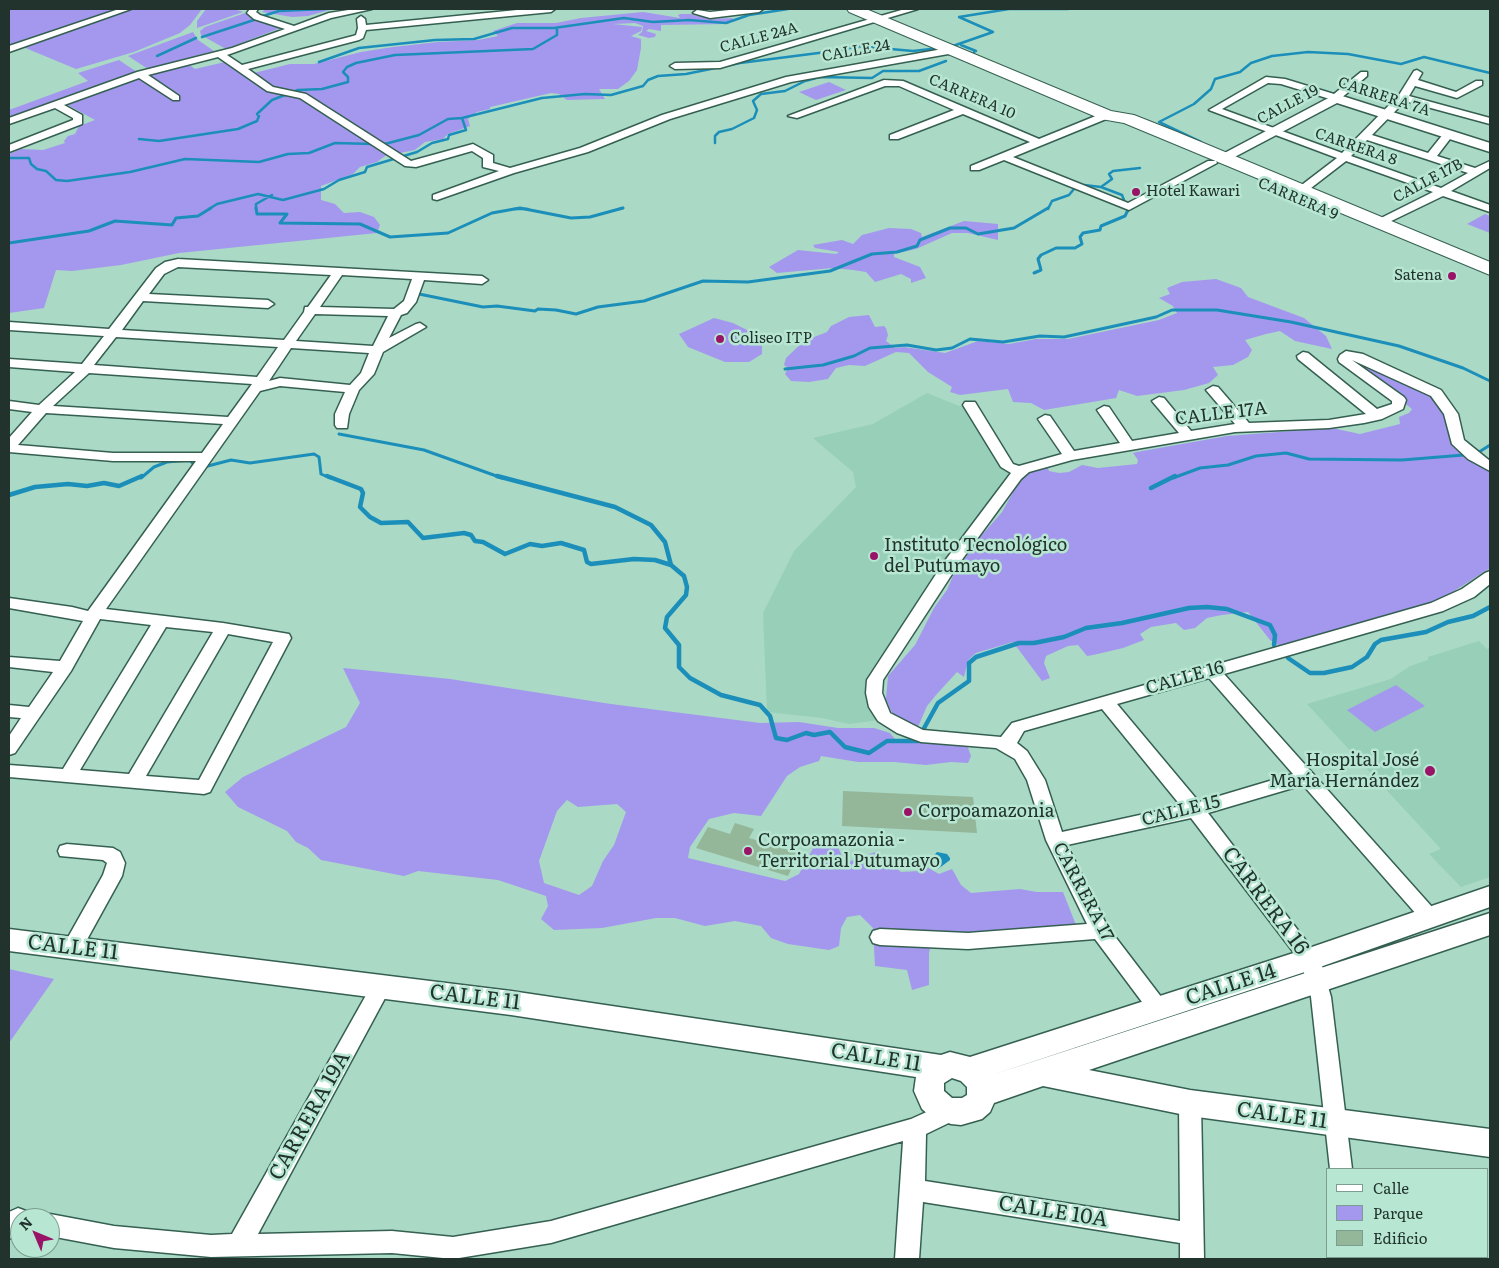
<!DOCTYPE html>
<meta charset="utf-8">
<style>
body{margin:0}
#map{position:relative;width:1499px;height:1268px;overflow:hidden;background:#aad9c6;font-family:Literata,serif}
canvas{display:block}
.frame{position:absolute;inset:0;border:10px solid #21332c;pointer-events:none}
.legend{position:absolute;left:1326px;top:1168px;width:162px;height:90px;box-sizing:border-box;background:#b7e6d3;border:1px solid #7b9e90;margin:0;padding:6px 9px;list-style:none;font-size:15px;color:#21332c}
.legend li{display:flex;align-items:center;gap:10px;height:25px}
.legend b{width:25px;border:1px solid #7b9e90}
.north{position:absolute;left:10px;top:1208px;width:50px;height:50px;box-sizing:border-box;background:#b7e6d3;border:1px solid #7b9e90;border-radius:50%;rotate:315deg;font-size:14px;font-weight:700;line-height:20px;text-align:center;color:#21332c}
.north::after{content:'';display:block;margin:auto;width:18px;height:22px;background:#991367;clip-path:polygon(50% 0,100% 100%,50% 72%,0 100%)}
</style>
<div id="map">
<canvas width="1499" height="1268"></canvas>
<div class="frame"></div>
<ul class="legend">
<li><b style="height:6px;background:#fff"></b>Calle</li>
<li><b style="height:14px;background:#a398ee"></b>Parque</li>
<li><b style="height:14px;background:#94b699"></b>Edificio</li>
</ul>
<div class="north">N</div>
</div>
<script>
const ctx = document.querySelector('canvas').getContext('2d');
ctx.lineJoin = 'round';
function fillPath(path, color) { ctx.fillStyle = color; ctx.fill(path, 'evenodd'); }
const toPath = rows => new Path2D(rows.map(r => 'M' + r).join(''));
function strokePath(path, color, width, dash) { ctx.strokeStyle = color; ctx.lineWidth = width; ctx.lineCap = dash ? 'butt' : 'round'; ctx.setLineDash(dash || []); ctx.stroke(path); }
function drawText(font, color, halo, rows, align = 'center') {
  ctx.font = font + ' Literata,serif'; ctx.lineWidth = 5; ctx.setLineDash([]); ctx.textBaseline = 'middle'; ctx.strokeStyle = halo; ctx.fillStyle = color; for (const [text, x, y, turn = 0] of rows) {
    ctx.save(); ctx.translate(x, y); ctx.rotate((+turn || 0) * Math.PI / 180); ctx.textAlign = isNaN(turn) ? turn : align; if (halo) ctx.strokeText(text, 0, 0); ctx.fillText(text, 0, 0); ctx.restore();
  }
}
fillPath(toPath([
 [927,393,959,406,970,405,1008,467,1020,472,875,680,879,720,849,724,822,718,767,712,763,613,794,551,856,487,853,472,813,438,873,424],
 [1479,641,1487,649,1490,648,1490,877,1461,887,1429,854,1441,849,1307,704,1391,679,1410,666,1428,660,1428,657]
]), '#97cfb9');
fillPath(toPath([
 [9,9,202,9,190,25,180,33,134,52,76,69,23,47,16,45,9,47],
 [206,9,234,9,243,12,197,28,197,21],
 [266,9,333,9,308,16,292,17,262,12],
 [643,12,674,17,680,18,678,15,681,14,690,14,697,16,710,16,708,19,733,18,730,23,725,24,661,25,661,31,649,29,646,31,656,34,655,37,649,38,638,35,642,32,643,26,635,23,613,24,642,27,641,31,631,36,641,39,641,48,637,70,629,81,618,89,599,89,605,99,567,100,559,94,551,93,490,107,490,109,477,112,468,119,470,126,448,134,443,139,425,142,415,150,385,156,377,162,360,167,353,174,321,186,321,200,335,204,344,213,360,212,374,217,380,225,377,233,179,253,121,265,72,271,56,270,44,308,9,313,9,154,21,149,43,150,65,143,64,141,68,136,75,134,79,126,95,120,66,104,136,78,188,64,195,69,225,62,246,75,290,64,314,64,361,52,393,47,438,42,478,40,498,36,493,31,517,23,556,23,581,18],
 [245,13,283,27,226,49,201,35,200,31,205,27],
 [193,32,198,40,214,51,148,69,128,56],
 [119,60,137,72,9,119,9,110,88,81,78,73],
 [829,82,846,90,816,100,799,92],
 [1485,214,1490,216,1490,233,1467,224],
 [964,221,998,224,998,240,968,233,952,233,916,249,894,254,894,257,920,267,926,278,911,283,911,279,901,274,875,282,866,272,853,270,833,268,777,273,769,267,798,250,836,254,839,252,815,248,813,245,842,240,853,244,862,235,889,228,911,229,921,233,922,237],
 [1216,279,1241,288,1248,297,1304,318,1326,336,1332,349,1295,341,1280,331,1266,334,1245,340,1252,350,1248,357,1233,365,1213,367,1218,375,1209,383,1184,390,1137,396,1119,390,1116,398,1044,410,1031,403,1013,402,1008,389,960,395,950,392,952,387,928,372,909,353,896,352,865,366,849,365,836,368,828,379,809,382,791,381,785,374,788,368,784,365,786,358,804,341,827,332,831,326,849,317,869,315,875,327,884,326,886,328,888,335,886,341,895,348,904,347,945,353,978,341,1009,344,1036,339,1068,339,1159,320,1177,313,1173,306,1159,298,1170,294,1167,288,1182,282],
 [714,318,733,323,751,332,762,343,762,354,749,362,725,362,688,347,679,334],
 [1348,358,1431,393,1472,458,1490,470,1490,568,1437,602,1289,645,1278,645,1270,640,1248,612,1222,615,1207,618,1195,628,1184,630,1176,623,1151,627,1140,634,1144,640,1123,648,1093,655,1087,656,1078,645,1068,646,1046,656,1044,663,1050,678,1042,681,1013,642,976,653,968,660,964,677,957,672,936,695,927,706,918,727,913,728,901,723,891,711,886,699,888,676,915,645,934,608,947,590,956,569,967,556,969,550,1002,512,1022,476,1047,465,1049,471,1059,473,1069,472,1082,465,1098,468,1137,464,1138,460,1133,453,1137,452,1227,436,1332,428,1360,434,1400,424,1399,417,1409,413,1412,409],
 [343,668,450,679,611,704,760,723,799,722,838,728,874,728,890,733,895,739,967,745,971,756,968,763,951,762,926,765,894,762,858,762,821,756,819,761,800,767,787,776,761,816,734,813,709,819,690,847,688,858,785,881,799,874,816,843,837,845,845,863,878,851,901,872,919,871,925,866,939,874,952,869,961,885,971,893,1020,889,1037,892,1063,892,1076,925,1064,929,960,933,933,937,929,953,929,985,912,990,907,970,875,966,873,928,860,915,847,917,841,928,839,946,829,950,788,944,771,938,761,926,735,921,705,926,675,918,656,918,602,928,554,930,541,919,548,906,546,896,498,880,418,871,404,876,321,860,308,848,296,842,287,831,238,807,225,792,243,777,346,727,360,703],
 [567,800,578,807,617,804,626,812,614,845,603,861,592,886,579,895,544,883,539,861,557,811],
 [1396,685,1425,706,1375,732,1347,710],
 [9,969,54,979,9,1043]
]), '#a398ee');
fillPath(toPath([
 [937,852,947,854,950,858,950,860,938,869,932,867,930,860]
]), '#1b8fb9');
strokePath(toPath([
 [263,16,279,11,325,9],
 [202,37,257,19],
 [961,45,976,51,974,52],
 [950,47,993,32,959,17,1009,9,1068,9],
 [157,56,196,38],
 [319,62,359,48,435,40,474,39,512,28,554,28,624,18,653,22,689,20,726,23,749,15,788,9],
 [139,139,159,141,238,129,257,121,259,116,257,114,272,100,298,90,322,89,348,82,348,77,343,72,347,67,356,63,395,55,533,49,557,35,557,28],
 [715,143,715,136,719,132,732,129,754,118,757,110,753,101,761,94,785,91,805,81,820,77,872,78,883,71,919,71,946,61],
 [1199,143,1201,142,1159,122,1194,104,1211,89,1215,79,1240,72,1251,63,1272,56,1308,52,1348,54,1401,64,1424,57,1490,73],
 [381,145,419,135,448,119,462,118],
 [9,158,29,158,31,164,37,169,46,171,56,180,67,181,130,172,185,159,259,162,288,154,309,153,335,143,373,144],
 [1084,185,1101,187,1112,179,1109,174,1113,171,1140,168],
 [1101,187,1122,195,1124,200],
 [209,209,217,204,258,194,283,200,324,189,339,180,365,172,367,167,417,152,432,143,448,139,449,135,466,130,462,118,542,98,585,94,611,95,643,86,648,80,658,76,686,74,740,63,842,50,857,46,913,51,940,48],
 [256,209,256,204,272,195],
 [514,209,528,209],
 [619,209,623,208],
 [1048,209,1052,201,1069,195,1074,189]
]), '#1b8fb9', 2.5);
strokePath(toPath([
 [256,208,257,214,287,214,280,223,360,224,390,237,448,233,492,213,520,208,571,218,590,217,623,208],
 [9,243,89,231,115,221,172,225,176,218,198,216,211,208],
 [1034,273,1041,270,1038,259,1041,255,1056,248,1075,248,1082,244,1080,237,1083,233,1100,230,1101,226,1125,216,1128,210],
 [419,294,483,307,497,306,535,311,538,309,556,310,576,314,598,307,644,301,703,281,748,282,830,271,872,254,897,252,917,246,920,240,950,228,966,228,978,234,1014,228,1048,208],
 [785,369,823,365,854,356,870,348,907,345,936,350,952,348,970,339,1003,342,1040,336,1064,337,1156,317,1172,310,1217,310,1291,322,1399,346,1463,368,1490,381],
 [339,434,424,450,502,478],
 [141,478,154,467,167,462,190,460,195,466,204,467,231,460,250,463,314,454,319,457,321,474,330,478],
 [1173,478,1200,468,1228,465,1256,456,1286,453,1309,459,1402,460,1476,454,1490,445]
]), '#1b8fb9', 3);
strokePath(toPath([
 [327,476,361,489,363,493,360,507,370,517,381,523,408,522,423,538,464,533,471,535,475,541,483,542,505,554,530,544,542,546,561,543,584,550,587,562,591,564,634,559,655,560,671,565,684,576,687,587,686,595,667,617,665,628,679,645,679,667,690,678,721,695,760,705,770,716,776,738,787,740,806,733,814,735,830,732,845,747,869,753,887,741,918,741],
 [497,476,615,507,651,525,665,542,671,565],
 [1151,488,1175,476],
 [9,495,35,487,68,484,87,486,104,483,119,486,142,476],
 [1288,658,1310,673,1324,673,1352,667,1367,657,1375,644,1381,640,1426,632,1448,622,1473,616,1490,607],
 [923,730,938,703,969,681,969,663,976,657,1019,643,1034,643,1064,637,1086,628,1122,623,1189,608,1207,607,1227,609,1270,625,1275,635,1274,645]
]), '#1b8fb9', 4.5);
fillPath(toPath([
 [843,791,973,797,977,833,842,826],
 [735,823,754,829,749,838,799,853,788,876,696,848,708,827,730,834]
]), '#94b699');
const street = toPath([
 [119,9,131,9,9,52,9,46,119,9],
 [250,9,258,9,256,12,260,15,294,26,329,13,355,9,372,9,331,18,227,55,242,65,353,36,356,35,358,28,357,19,361,16,365,19,366,25,527,9,555,9,551,12,366,30,363,38,359,40,248,69,273,87,306,94,411,161,473,144,493,155,493,163,510,168,580,148,662,115,786,77,954,47,959,50,954,53,791,82,670,119,588,152,514,173,437,200,433,199,433,195,499,171,483,167,483,158,472,151,416,167,405,166,300,98,267,91,218,57,148,75,179,96,179,100,173,100,139,78,64,105,82,115,82,124,9,152,9,145,73,120,73,118,55,108,9,124,9,118,137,72,232,48,285,29,254,19,247,13,250,9],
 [739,9,763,9,759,12,710,18,693,13,697,10,710,12,739,9],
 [905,9,918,9,720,68,675,69,670,66,675,63,720,62,905,9],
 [1417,70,1422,73,1418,80,1456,92,1476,81,1482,81,1482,85,1457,98,1415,86,1409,96,1490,118,1490,124,1405,101,1372,135,1428,153,1444,133,1452,133,1453,135,1437,156,1475,168,1490,161,1490,168,1451,191,1490,205,1490,212,1443,196,1383,225,1375,225,1375,221,1433,192,1346,161,1311,188,1293,197,1285,197,1285,193,1303,184,1337,158,1209,110,1266,77,1285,79,1334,94,1361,72,1367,72,1367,76,1339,100,1333,100,1281,84,1268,83,1222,109,1342,153,1399,95,1414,71,1417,70],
 [1367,140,1426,159,1468,173,1441,188,1351,156,1367,140],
 [884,80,903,81,1039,139,1103,113,1111,113,1111,117,1013,157,1128,203,1208,161,1216,161,1217,163,1129,210,1004,160,979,170,971,170,971,166,1030,142,963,114,898,139,890,139,890,135,954,110,899,86,885,86,797,118,788,116,884,80],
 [178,259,482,276,488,280,482,284,424,280,416,302,407,313,401,315,389,338,416,324,420,323,426,327,383,352,374,374,359,390,349,414,347,428,337,428,335,425,335,414,345,392,280,386,260,391,106,609,223,623,289,634,291,638,210,792,204,794,9,777,9,765,63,769,151,625,100,619,71,671,15,753,9,755,9,736,21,718,9,717,9,705,29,707,53,672,9,667,9,657,60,661,83,621,9,608,9,598,72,607,88,611,196,461,113,461,9,452,9,438,32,412,9,409,9,401,39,405,75,372,9,367,9,359,82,364,104,336,9,330,9,322,109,329,156,268,165,262,178,259],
 [178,267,331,275,308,307,305,307,304,312,284,340,122,330,143,301,268,308,274,304,268,300,149,294,164,274,178,267],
 [342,275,412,279,404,301,394,309,320,307,342,275],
 [315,314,388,316,373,346,296,341,315,314],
 [116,337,278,347,257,377,94,365,116,337],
 [291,348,369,353,361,373,350,385,280,378,269,381,291,348],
 [89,373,252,384,228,417,53,406,89,373],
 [46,413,223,424,202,453,113,453,18,445,46,413],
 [166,627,213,632,129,774,80,770,166,627],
 [228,634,273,642,199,780,146,776,228,634],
 [1346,351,1363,354,1441,390,1458,414,1464,440,1490,461,1490,471,1468,459,1452,444,1444,414,1431,396,1352,360,1404,397,1406,400,1403,409,1382,419,1364,423,1329,428,1235,432,1072,460,1029,472,1021,479,958,565,883,680,882,693,890,713,923,730,1001,737,1012,723,1431,603,1462,589,1485,573,1490,571,1490,584,1474,597,1443,611,1224,674,1441,917,1438,923,1431,925,1424,923,1303,785,1208,813,1320,959,1331,997,1352,1169,1330,1169,1311,997,1301,962,1191,818,1067,845,1107,926,1165,1002,1168,1008,1165,1014,1158,1017,1151,1014,1095,939,968,949,880,945,873,943,870,937,873,931,880,929,968,933,1087,924,1046,840,1027,780,1015,759,996,748,921,742,897,733,878,721,869,707,866,693,867,680,944,562,1011,473,1001,467,963,405,965,402,975,402,1013,464,1019,466,1062,454,1038,419,1045,415,1050,416,1074,451,1120,443,1097,410,1104,406,1109,407,1132,441,1179,433,1152,401,1159,397,1164,398,1191,431,1235,424,1206,390,1213,386,1218,387,1249,423,1329,420,1366,414,1298,359,1297,356,1303,352,1308,353,1377,409,1392,404,1392,401,1339,362,1338,359,1340,355,1346,351],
 [1209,678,1293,774,1199,802,1117,704,1209,678],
 [1102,709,1181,806,1062,832,1045,780,1027,751,1017,743,1024,731,1102,709],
 [67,844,113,848,120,852,125,863,122,876,79,954,72,956,65,954,62,948,103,875,107,863,103,860,60,856,58,851,60,846,67,844],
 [381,979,388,981,391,987,258,1234,392,1231,453,1237,551,1221,911,1119,951,1101,959,1104,962,1111,959,1118,926,1134,925,1181,1180,1221,1179,1103,1182,1096,1190,1093,1198,1096,1201,1103,1204,1259,1180,1259,1180,1243,923,1202,919,1259,895,1259,903,1141,551,1243,453,1259,392,1253,211,1257,114,1248,50,1236,50,1218,41,1218,50,1214,114,1226,211,1235,232,1234,374,981,381,979],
 [18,1208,26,1211,29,1218,20,1218,20,1233,9,1239,9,1212,18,1208],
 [1341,1257,1401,1257,1402,1259,1341,1259,1341,1257]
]);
const secondary = toPath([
 [1336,94,1490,143,1490,152,1337,103,1227,161,1222,162,1215,158,1336,94],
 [1490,886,1490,907,1320,967,992,1075,1490,913,1490,935,1089,1070,1190,1090,1490,1129,1490,1157,1190,1116,1043,1086,994,1103,990,1112,982,1119,961,1125,951,1124,930,1116,922,1109,914,1091,916,1077,511,1015,9,951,9,929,511,991,941,1055,950,1052,970,1057,1306,949,1490,886],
 [952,1078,961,1081,967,1087,967,1095,962,1098,952,1098,944,1091,944,1083,952,1078]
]);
const highway = toPath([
 [847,9,866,9,1111,111,1134,115,1177,132,1490,262,1490,275,1165,140,1124,123,1101,119,849,12,847,9]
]);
strokePath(street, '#356051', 3);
strokePath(secondary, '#356051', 3);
strokePath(highway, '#356051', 2);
fillPath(street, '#fff');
fillPath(secondary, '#fff');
fillPath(highway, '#fff');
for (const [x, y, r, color] of [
 [1136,192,5,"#991367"],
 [1452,276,5,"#991367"],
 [720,339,5,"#991367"],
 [874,556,5,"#991367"],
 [1430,771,6,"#991367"],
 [908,812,5,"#991367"],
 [748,851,5,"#991367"]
]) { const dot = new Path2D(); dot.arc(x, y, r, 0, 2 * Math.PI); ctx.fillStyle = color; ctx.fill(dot); strokePath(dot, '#b7e6d3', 2); }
drawText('15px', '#21332c', '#b7e6d3', [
 ["CALLE 24A",759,38,-15],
 ["CALLE 24",856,51,-10],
 ["CARRERA 10",972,97,23],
 ["CARRERA 7A",1384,97,18],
 ["CALLE 19",1288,105,-28],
 ["CARRERA 8",1356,147,19],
 ["CALLE 17B",1428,181,-28],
 ["CARRERA 9",1298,199,23]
]);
drawText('15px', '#21332c', '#b7e6d3', [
 ["Hotel Kawari",1146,192],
 ["Satena",1442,276,"right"],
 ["Coliseo ITP",730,339]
], 'left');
drawText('18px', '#21332c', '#b7e6d3', [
 ["CALLE 17A",1221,414,-7],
 ["CALLE 16",1185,678,-16],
 ["CALLE 15",1181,811,-14],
 ["CARRERA 17",1083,892,62]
]);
drawText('18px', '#21332c', '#b7e6d3', [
 ["Instituto Tecnológico",884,546],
 ["del Putumayo",884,567],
 ["Hospital José",1419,761,"right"],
 ["María Hernández",1419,782,"right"],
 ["Corpoamazonia",918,812],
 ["Corpoamazonia -",758,841],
 ["Territorial Putumayo",758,862]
], 'left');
drawText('21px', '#21332c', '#b7e6d3', [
 ["CARRERA 16",1265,901,53],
 ["CALLE 11",73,948,7],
 ["CALLE 14",1231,985,-18],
 ["CALLE 11",475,998,7],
 ["CALLE 11",876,1058,9],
 ["CARRERA 19A",310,1116,-61],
 ["CALLE 11",1282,1116,8],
 ["CALLE 10A",1053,1212,9]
]);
</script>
